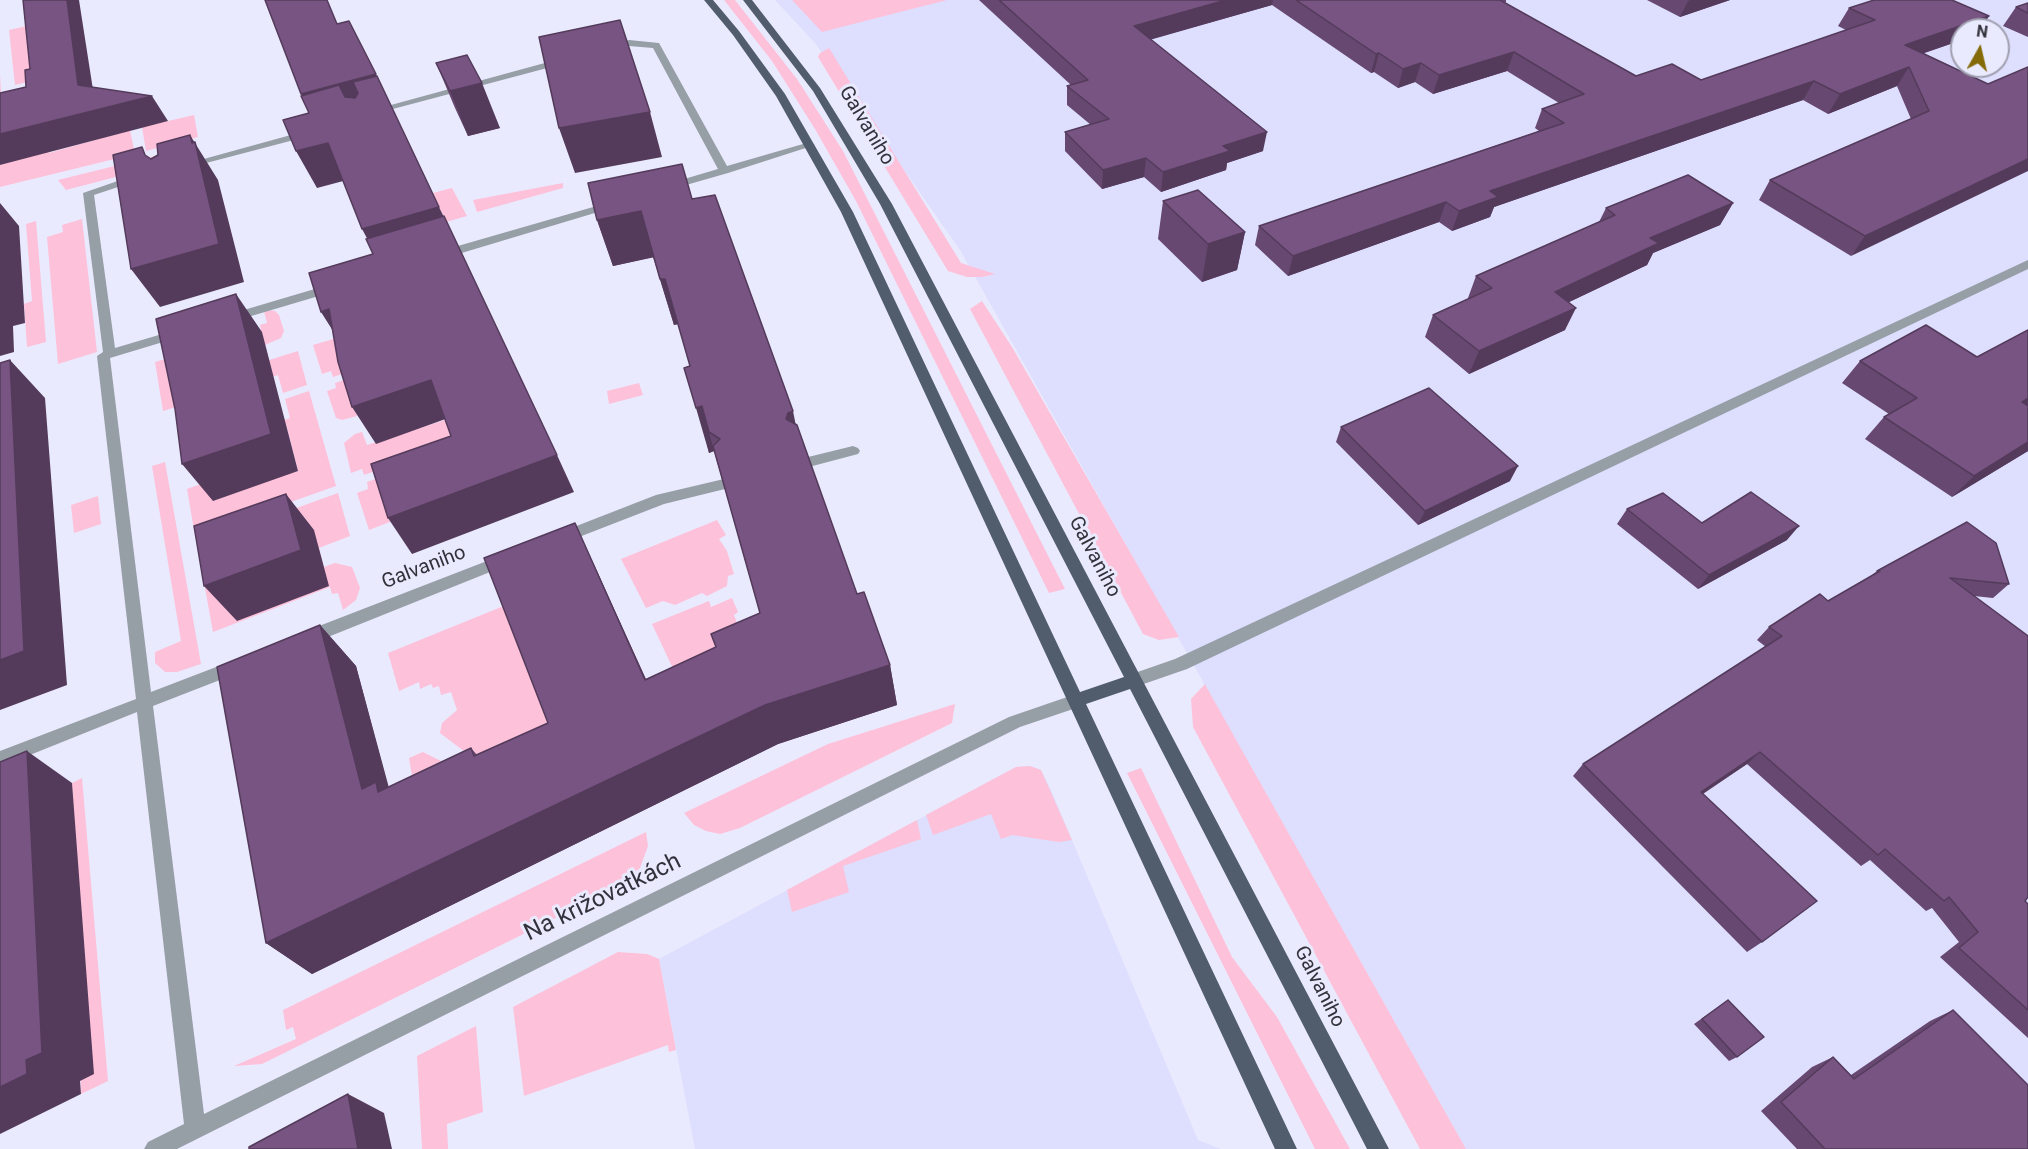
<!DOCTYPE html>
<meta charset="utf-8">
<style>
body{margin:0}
#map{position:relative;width:2028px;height:1149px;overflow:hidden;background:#eaeafe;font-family:Roboto,sans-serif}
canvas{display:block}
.north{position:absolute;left:1950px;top:18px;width:60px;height:60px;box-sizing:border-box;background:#eaeafe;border:2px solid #a0a0b0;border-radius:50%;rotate:8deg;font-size:16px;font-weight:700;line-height:24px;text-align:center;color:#32323c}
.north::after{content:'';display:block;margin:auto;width:21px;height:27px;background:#846b07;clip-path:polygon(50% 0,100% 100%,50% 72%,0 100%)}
</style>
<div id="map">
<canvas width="2028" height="1149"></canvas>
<div class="north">N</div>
</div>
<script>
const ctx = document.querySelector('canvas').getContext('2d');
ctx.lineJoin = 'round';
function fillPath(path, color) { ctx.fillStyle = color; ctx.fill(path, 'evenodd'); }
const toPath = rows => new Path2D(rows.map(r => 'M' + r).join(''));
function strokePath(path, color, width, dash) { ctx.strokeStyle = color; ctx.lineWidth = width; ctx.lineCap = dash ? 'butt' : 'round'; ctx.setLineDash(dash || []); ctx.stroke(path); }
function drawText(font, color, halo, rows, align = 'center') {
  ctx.font = font + ' Roboto,sans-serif'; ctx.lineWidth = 6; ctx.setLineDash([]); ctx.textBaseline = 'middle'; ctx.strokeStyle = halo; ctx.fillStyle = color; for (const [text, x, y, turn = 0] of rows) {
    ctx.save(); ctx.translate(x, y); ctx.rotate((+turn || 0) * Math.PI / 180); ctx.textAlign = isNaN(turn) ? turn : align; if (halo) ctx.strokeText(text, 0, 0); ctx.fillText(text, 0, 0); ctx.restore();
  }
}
fillPath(toPath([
 [775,0,2028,0,2028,1149,1466,1149,960,250,815,43],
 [1962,30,1998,30,1998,66,1962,66],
 [1030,766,1041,770,1051,790,1198,1140,1221,1149,695,1149,659,959,1016,767]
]), '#dedefe');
fillPath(toPath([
 [724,0,735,0,797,79,843,151,1065,589,1049,593,856,201,815,129,772,61],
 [792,0,947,0,822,32],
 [40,23,48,94,0,122,0,74,1,93,43,83,41,79,15,85,9,30],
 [829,48,961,263,995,274,982,277,967,277,948,271,818,57,820,53],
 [194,115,198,137,146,151,142,127],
 [130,130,135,154,0,187,0,165,21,159,21,154,48,147,49,153],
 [159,155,177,161,66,190,58,180],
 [563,183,563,188,477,212,473,200],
 [452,188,467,216,446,222,433,193],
 [82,219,97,352,58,364,47,237,63,232,62,225],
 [36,221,46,342,27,347,24,304,32,301,26,224],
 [982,301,1012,347,1179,637,1159,640,1143,634,970,309],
 [267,310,275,311,279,315,284,331,281,338,265,345,269,360,298,351,307,385,283,393,278,375,163,411,155,362,261,330,260,325,267,323,264,311],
 [340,337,398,356,333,377,331,371,322,374,313,345],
 [398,362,353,403,357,416,342,420,336,418,327,391,336,388,335,383],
 [639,383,643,395,609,404,607,391],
 [309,391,336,486,195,536,187,489,209,481,298,471,286,424,264,427,290,418,285,399],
 [451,418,452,443,364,475,362,469,351,473,344,443,355,434,362,432,367,445],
 [463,447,400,518,369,530,357,493,368,489,367,482],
 [165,462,201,664,177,672,165,672,155,663,155,652,181,641,152,466],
 [338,493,350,536,319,548,314,530,324,567,335,563,352,567,360,588,356,600,343,610,338,593,332,594,330,587,213,632,197,544],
 [98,496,101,524,74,533,71,505],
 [717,520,726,535,719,539,727,551,734,574,728,576,727,586,707,596,702,593,675,605,663,601,646,608,621,559],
 [732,598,738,612,734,615,739,628,731,638,676,675,652,624,709,601,711,607],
 [511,603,561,731,473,758,440,733,442,723,457,710,451,692,441,695,439,686,433,688,431,684,420,689,419,682,399,691,388,653],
 [1205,684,1207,688,1466,1149,1420,1149,1193,727,1191,699],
 [955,704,952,723,740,828,720,834,706,831,694,825,684,813,828,744],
 [423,752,465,773,415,794,409,758],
 [1030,766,1041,770,1072,840,1059,842,1012,835,1001,839,991,814,933,835,926,815,1016,767],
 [1141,768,1232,957,1277,1017,1350,1149,1315,1149,1127,773],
 [82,778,108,1081,81,1094,72,783],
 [917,820,921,839,843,866,849,892,792,912,787,890],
 [646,832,648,846,640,868,618,887,262,1064,234,1066,296,1039,293,1027,286,1030,283,1010],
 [618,952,647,954,659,959,676,1050,669,1052,668,1045,524,1096,513,1007],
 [476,1026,483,1112,447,1124,448,1149,422,1149,417,1056]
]), '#fdc1da');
fillPath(toPath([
 [629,40,659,43,727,166,810,142,815,145,728,173,672,189,664,189,664,185,718,169,653,48,629,46,609,51,604,48,629,40],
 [563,58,566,59,566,63,374,114,369,111,563,58],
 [309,130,314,133,313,135,187,168,182,165,309,130],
 [135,175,139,176,139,180,94,195,115,348,179,329,185,333,183,336,110,358,151,692,237,659,243,661,245,666,243,671,153,706,204,1114,1009,717,1076,694,1082,696,1084,701,1082,706,1020,727,177,1149,144,1149,148,1142,184,1124,137,712,0,767,0,751,136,699,97,356,103,352,83,193,135,175],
 [614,201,618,202,618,206,445,258,441,259,435,255,437,252,614,201],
 [2028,260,2028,269,1187,669,1135,687,1129,685,1127,680,1129,675,1175,659,2028,260],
 [335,283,341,287,339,290,231,322,225,318,227,315,335,283],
 [853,446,858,448,860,451,858,454,805,468,798,463,800,459,853,446],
 [724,479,731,484,729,488,664,504,561,544,556,542,554,538,556,534,656,495,724,479],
 [505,554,510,556,512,560,510,564,313,643,307,644,301,643,299,638,301,633,505,554]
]), '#969ea6');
fillPath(toPath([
 [704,0,713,0,739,31,785,94,853,212,1080,692,1124,677,880,204,813,91,743,0,752,0,820,88,892,204,1389,1149,1367,1149,1130,689,1086,704,1297,1149,1275,1149,841,212,776,96,733,35,704,0]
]), '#515d6c');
fillPath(toPath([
 [979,0,1506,0,1506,2,1504,2,1636,76,1701,80,1846,30,1838,26,1849,8,1989,16,1980,30,1962,30,1962,40,1923,53,1988,84,1851,256,1759,200,1770,180,1911,119,1897,86,1828,114,1803,100,1494,207,1490,217,1452,231,1439,222,1288,276,1255,245,1259,226,1539,131,1535,128,1542,109,1559,103,1507,71,1433,94,1415,82,1398,88,1374,72,1371,73,1272,5,1151,39,1263,151,1227,163,1226,170,1161,192,1144,177,1102,189,1065,151,1065,132,1091,125,1067,105,1067,86,1071,85],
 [1647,0,1730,0,1680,17],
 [2028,3,2028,37,2003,26,2016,7],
 [436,63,500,128,468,136,455,108],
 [692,199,795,424,857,594,890,665,897,705,778,744,312,974,266,943,320,625,356,666,388,787,471,748,477,755,548,723,595,567,646,679,716,647,711,634,760,613,714,451,709,453,690,366,678,324,674,325,653,257,613,266,597,220],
 [1163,201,1245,232,1237,270,1202,282,1158,239],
 [1733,203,1720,225,1653,253,1647,265,1569,302,1565,330,1469,374,1425,337,1433,315,1468,299,1468,298,1476,276,1599,222,1606,208],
 [2028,330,2028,451,1952,497,1865,439,1884,417,1889,414,1842,383,1860,361,1977,357],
 [1341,427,1510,481,1418,525,1336,442],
 [1627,509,1702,523,1787,540,1698,589,1617,524],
 [1877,571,2009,584,1993,598,1974,596,2025,901,2028,904,2028,1038,1940,957,1959,942,1932,908,1926,911,1870,860,1861,866,1747,764,1703,794,1762,942,1747,952,1573,776,1583,764,1766,647,1757,640,1769,627,1828,601,1872,575],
 [1728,1000,1737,1057,1729,1061,1694,1024],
 [1953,1010,2028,1149,1797,1149,1761,1111,1812,1067,1833,1057,1851,1075,1930,1021]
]), '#674870');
fillPath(toPath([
 [67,0,79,0,96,109,78,85],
 [1226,0,1273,0,1272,5,1132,45,1134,26],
 [1690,0,1730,0,1680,17,1688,1],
 [1989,16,1980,30,1962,30,1962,40,1893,64,1905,45],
 [1514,52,1507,71,1433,94,1439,75],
 [1379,53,1374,72,1371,73,1376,54],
 [1421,63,1415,82,1398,88,1403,69],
 [1909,67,1897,86,1828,114,1840,94],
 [376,74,389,102,316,123,301,94],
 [1814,81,1803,100,1494,207,1490,217,1452,231,1459,211,1490,191],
 [482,83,500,128,468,136,450,91],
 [152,96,168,121,0,165,0,134],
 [650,112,662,157,575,173,559,128],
 [1267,132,1263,151,1227,163,1226,170,1161,192,1163,172,1223,146],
 [190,135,218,180,244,282,160,307,131,269,192,143],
 [328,143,347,180,317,188,296,151],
 [1146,158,1144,177,1102,189,1103,170],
 [2028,159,2028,171,1851,256,1865,236],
 [1446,202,1439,222,1288,276,1293,256],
 [0,203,19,226,25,323,13,326,14,352,0,356],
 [1733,203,1720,225,1653,253,1647,265,1544,314,1555,292,1650,238],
 [439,207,457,244,382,266,362,229],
 [641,211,655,257,613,266,597,220],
 [1245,232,1237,270,1202,282,1208,244],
 [660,279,665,279,678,324,674,325],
 [236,294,262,332,298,471,213,501,182,464],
 [1576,308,1565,330,1469,374,1479,351],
 [329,309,345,350,321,312],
 [10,360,45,398,67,685,0,710,0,660],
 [431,380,451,417,376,444,352,407],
 [2028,398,2028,408,2022,402],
 [702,406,714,451,709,453,696,408],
 [793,411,802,456,786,419,788,413],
 [2028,442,2028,451,1952,497,1974,476],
 [557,455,574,492,412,554,388,518],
 [1518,466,1510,481,1418,525,1425,511],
 [286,494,314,530,329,586,237,621,204,586],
 [575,523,595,567,664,720,645,680],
 [1799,526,1787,540,1698,589,1709,575],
 [320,625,356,666,392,799,362,789],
 [890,665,897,705,778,744,312,974,266,943,765,705],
 [27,751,72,783,94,1074,80,1081,81,1094,0,1134,0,1087,26,1060],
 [1760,752,1747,764,1688,803,1701,792],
 [348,1094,384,1113,392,1149,358,1149]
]), '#543b5b');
const building = toPath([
 [23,0,67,0,78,85,152,96,0,134,0,93,26,87,25,70,30,69,23,0],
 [265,0,327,0,337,24,349,21,376,74,301,94,265,0],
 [999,0,1226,0,1134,26,1267,132,1223,146,1230,151,1163,172,1146,158,1103,170,1065,132,1109,119,1067,86,1088,80,999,0],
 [1296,0,1500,0,1636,76,1672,64,1701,80,1875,20,1849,8,1874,0,1952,0,1989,16,1905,45,1988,84,2028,67,2028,159,1865,236,1770,180,1929,111,1909,67,1840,94,1814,81,1490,191,1498,197,1459,211,1446,202,1293,256,1259,226,1564,123,1542,109,1584,94,1514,52,1439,75,1421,63,1403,69,1379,53,1376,54,1296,0],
 [2028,3,2028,13,2016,7,2028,3],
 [620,20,650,112,559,128,539,37,620,20],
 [467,55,482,83,450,91,436,63,467,55],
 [377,76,439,207,362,229,328,143,296,151,283,120,309,113,301,96,339,85,345,97,355,98,358,93,353,82,377,76],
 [190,135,192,143,195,142,219,244,131,269,113,155,142,147,145,155,151,159,158,155,157,144,190,135],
 [682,164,692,199,715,195,793,411,788,413,786,419,797,425,857,594,864,592,890,665,765,705,266,943,217,667,320,625,362,789,376,782,378,792,471,748,474,756,548,723,484,558,575,523,645,680,716,647,711,634,760,613,713,446,720,439,709,432,702,406,696,408,684,368,690,366,665,279,660,279,641,211,597,220,588,183,682,164],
 [1688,175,1733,203,1650,238,1659,243,1555,292,1576,308,1479,351,1433,315,1492,288,1476,276,1615,215,1606,208,1688,175],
 [1198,190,1245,232,1208,244,1163,201,1198,190],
 [444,216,557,455,388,518,371,464,451,436,431,380,352,407,338,362,329,309,321,312,309,273,373,254,366,239,444,216],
 [236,294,271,434,182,464,175,409,156,319,236,294],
 [1926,325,1977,357,2028,330,2028,398,2022,402,2028,406,2028,442,1974,476,1884,417,1917,398,1860,361,1926,325],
 [10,360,24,651,0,660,0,363,10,360],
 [1429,388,1518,466,1425,511,1341,427,1429,388],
 [1751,492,1799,526,1709,575,1627,509,1663,493,1702,523,1751,492],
 [286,494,301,550,204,586,194,526,286,494],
 [1967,522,1996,543,2009,584,1950,578,2028,636,2028,897,2025,901,2028,904,2028,1010,1959,948,1978,932,1949,897,1944,901,1885,849,1878,855,1760,752,1701,792,1817,901,1762,942,1583,764,1782,636,1769,627,1820,594,1828,601,1880,571,1877,571,1967,522],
 [27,751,42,1053,26,1060,27,1074,0,1087,0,762,27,751],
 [1728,1000,1764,1037,1737,1057,1702,1019,1728,1000],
 [1953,1010,2028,1085,2028,1149,1825,1149,1781,1102,1833,1057,1854,1079,1953,1010],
 [348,1094,358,1149,249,1149,249,1147,348,1094]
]);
fillPath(building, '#785482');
strokePath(building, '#543b5b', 1.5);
drawText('20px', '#32323c', '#eaeafe', [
 ["Galvaniho",866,126,59],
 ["Galvaniho",1094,557,62],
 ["Galvaniho",424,568,-21],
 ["Galvaniho",1319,987,63]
]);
drawText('24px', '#32323c', '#eaeafe', [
 ["Na križovatkách",603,898,-26]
]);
</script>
